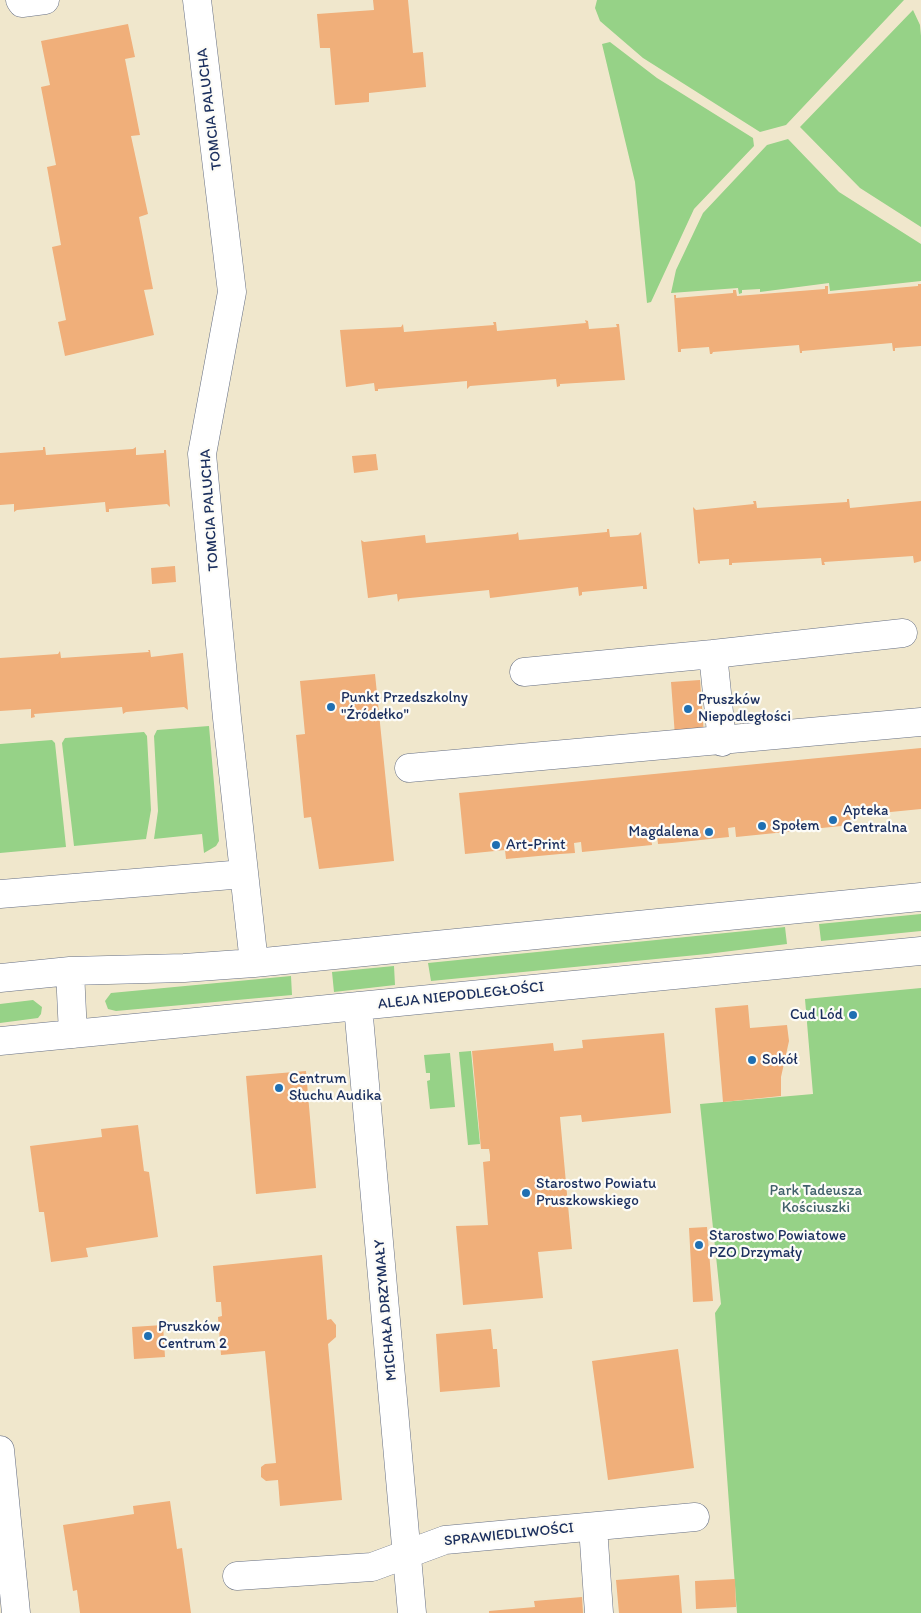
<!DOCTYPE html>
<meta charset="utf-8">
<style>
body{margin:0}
canvas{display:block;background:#f0e7cc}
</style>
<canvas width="921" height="1613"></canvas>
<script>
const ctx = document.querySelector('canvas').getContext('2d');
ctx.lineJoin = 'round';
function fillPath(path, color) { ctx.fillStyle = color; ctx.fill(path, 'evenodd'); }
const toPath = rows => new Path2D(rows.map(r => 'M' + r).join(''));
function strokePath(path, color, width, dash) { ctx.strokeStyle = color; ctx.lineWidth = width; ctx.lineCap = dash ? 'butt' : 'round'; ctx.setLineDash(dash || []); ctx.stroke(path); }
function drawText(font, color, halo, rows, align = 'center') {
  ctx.font = font + ' Itim,sans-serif'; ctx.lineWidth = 4.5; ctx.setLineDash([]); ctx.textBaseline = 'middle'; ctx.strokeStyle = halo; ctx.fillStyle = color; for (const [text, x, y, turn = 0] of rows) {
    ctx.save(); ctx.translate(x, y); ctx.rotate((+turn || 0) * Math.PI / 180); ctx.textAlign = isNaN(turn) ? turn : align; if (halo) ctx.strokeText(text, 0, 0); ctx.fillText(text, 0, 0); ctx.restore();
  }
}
fillPath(toPath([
 [597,0,904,0,786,125,760,132,643,58,600,21,595,8],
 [913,10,920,25,921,36,921,227,860,188,800,127],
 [610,42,657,78,753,138,754,146,694,209,651,302,647,303,635,182,602,44],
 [788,139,839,192,921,244,921,281,830,291,829,283,760,292,760,289,742,290,742,293,739,294,738,288,671,293,676,270,703,213,767,145],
 [209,726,219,841,216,846,204,853,202,834,154,839,158,811,154,736,157,730],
 [144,732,147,736,151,810,146,839,74,846,62,743,65,738],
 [52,740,55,743,66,847,0,853,0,744],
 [921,914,921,931,821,941,819,924],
 [785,927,787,944,707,954,431,981,428,963],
 [394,966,395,985,334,992,332,972],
 [291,976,292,995,116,1011,108,1009,105,1001,111,993],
 [921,988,921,1613,737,1613,715,1313,721,1304,700,1104,813,1094,805,999],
 [33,1000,42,1007,41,1014,38,1018,0,1023,0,1004],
 [471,1051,480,1144,468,1145,459,1052],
 [450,1053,455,1107,430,1109,427,1081,430,1080,430,1073,426,1073,424,1055]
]), '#96d287');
fillPath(toPath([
 [373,0,408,0,413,53,423,52,426,87,369,93,369,102,335,105,330,48,320,48,317,14,374,10],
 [128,24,135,57,125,59,140,135,131,136,148,214,139,217,153,289,144,290,154,335,65,356,58,322,66,320,52,247,61,245,47,167,56,165,41,87,50,85,41,41],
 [918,284,921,284,921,346,895,348,895,351,893,351,892,343,802,351,802,353,800,353,799,345,713,352,712,354,710,354,709,347,681,349,681,352,678,352,674,295,676,295,676,298,733,293,733,290,736,290,737,296,825,289,825,286,828,286,828,294,918,286],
 [585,320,588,321,589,329,617,327,616,324,619,324,625,380,560,384,560,386,557,387,556,379,470,386,467,389,467,381,378,389,378,391,375,391,374,383,346,387,340,330,401,327,403,324,404,332,494,325,493,322,496,322,497,331,586,323],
 [43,447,45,447,46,455,133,449,136,447,136,455,164,453,164,450,166,450,170,507,167,504,109,509,109,512,106,512,105,502,17,510,14,512,14,504,0,505,0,453,43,450],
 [376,454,378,470,354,473,352,456],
 [847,499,849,499,850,508,921,501,921,561,914,563,913,556,824,562,825,565,822,565,821,558,732,563,732,565,729,565,729,559,700,561,700,564,698,563,693,507,696,510,754,504,753,501,756,501,757,508,847,502],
 [607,529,609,529,610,537,638,535,641,532,647,589,643,589,643,586,582,592,582,595,579,596,578,587,490,598,489,590,400,599,398,602,397,594,368,598,361,540,364,542,425,535,426,543,516,534,518,532,519,540,607,532],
 [175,566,176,582,152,584,151,568],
 [148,650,150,650,151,657,183,653,188,710,184,707,126,712,123,714,122,707,34,714,35,717,31,718,31,709,0,711,0,658,58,654,60,651,61,658,149,652],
 [375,674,394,861,319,869,311,817,304,818,296,735,305,734,300,681],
 [700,680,704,735,675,736,671,682],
 [921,748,921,809,850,816,851,825,812,829,811,820,804,820,805,830,746,836,736,837,735,827,728,828,729,837,672,843,658,844,657,835,651,836,652,845,582,852,581,842,574,843,575,853,560,854,506,859,505,850,465,854,459,793],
 [748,1005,750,1028,787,1025,789,1041,781,1077,781,1096,723,1102,715,1008],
 [664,1033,671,1113,582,1122,581,1115,560,1117,572,1249,538,1252,543,1298,463,1305,456,1226,488,1225,483,1162,490,1161,490,1155,489,1149,481,1149,472,1051,553,1043,554,1051,583,1048,582,1040],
 [306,1071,316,1188,256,1194,246,1076],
 [138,1125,144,1171,149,1172,158,1237,86,1248,88,1257,51,1262,44,1212,39,1212,30,1146,102,1137,101,1129],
 [707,1227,713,1301,693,1302,689,1228],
 [322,1255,327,1320,331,1319,336,1325,336,1337,328,1344,342,1500,280,1506,278,1480,266,1481,261,1477,261,1467,265,1464,276,1463,265,1351,221,1355,218,1317,222,1316,221,1302,216,1302,213,1266],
 [163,1325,165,1357,134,1359,132,1327],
 [491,1329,493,1349,497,1349,500,1387,440,1392,436,1334],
 [678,1349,694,1468,608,1480,592,1361],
 [170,1501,177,1549,182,1548,191,1613,80,1613,77,1590,73,1591,63,1525,134,1514,133,1506],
 [679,1575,682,1613,619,1613,616,1580],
 [735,1579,736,1607,696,1609,695,1581],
 [582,1597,583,1613,489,1613,489,1611,535,1607,534,1601]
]), '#f0af7a');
const minor = toPath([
 [20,0,22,3,45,0],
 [197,0,232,292,202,454,227,718,254,963],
 [713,654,903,633],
 [524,672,713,654,722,742],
 [409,768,921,722],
 [0,894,244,874],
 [70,971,73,1034],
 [0,978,70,971,184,968,254,963,921,897],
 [358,1006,412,1613],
 [0,1041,921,951],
 [0,1450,16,1613],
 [593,1527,599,1613],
 [237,1576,372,1567,445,1540,695,1517]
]);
strokePath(minor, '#666f84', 29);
strokePath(minor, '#fff', 28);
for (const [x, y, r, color] of [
 [331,707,5,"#1f6fb2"],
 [688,709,5,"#1f6fb2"],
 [833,820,5,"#1f6fb2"],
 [762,826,5,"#1f6fb2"],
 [709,832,5,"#1f6fb2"],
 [496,845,5,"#1f6fb2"],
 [853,1015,5,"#1f6fb2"],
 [752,1060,5,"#1f6fb2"],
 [279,1088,5,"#1f6fb2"],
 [526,1193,5,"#1f6fb2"],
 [699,1245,5,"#1f6fb2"],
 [148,1336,5,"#1f6fb2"]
]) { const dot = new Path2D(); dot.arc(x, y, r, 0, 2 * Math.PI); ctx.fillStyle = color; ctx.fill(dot); strokePath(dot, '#fdfcf7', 2); }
drawText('15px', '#1b2f5e', '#fdfcf7', [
 ["TOMCIA PALUCHA",210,109,-97],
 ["TOMCIA PALUCHA",210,510,-94],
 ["ALEJA NIEPODLEGŁOŚCI",461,996,-6],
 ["MICHAŁA DRZYMAŁY",386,1310,-95],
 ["SPRAWIEDLIWOŚCI",509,1535,-6]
]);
drawText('15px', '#1b2f5e', '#fdfcf7', [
 ["Punkt Przedszkolny",341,698],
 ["\"Źródełko\"",341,715],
 ["Pruszków",698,700],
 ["Niepodległości",698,717],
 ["Apteka",843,811],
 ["Centralna",843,828],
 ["Społem",772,826],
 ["Magdalena",699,832,"right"],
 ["Art-Print",506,845],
 ["Cud Lód",843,1015,"right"],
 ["Sokół",762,1060],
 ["Centrum",289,1079],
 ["Słuchu Audika",289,1096],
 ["Starostwo Powiatu",536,1184],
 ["Pruszkowskiego",536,1201],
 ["Starostwo Powiatowe",709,1236],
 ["PZO Drzymały",709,1253],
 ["Pruszków",158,1327],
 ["Centrum 2",158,1344]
], 'left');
drawText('15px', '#40606a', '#fdfcf7', [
 ["Park Tadeusza",816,1191],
 ["Kościuszki",816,1208]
]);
</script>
